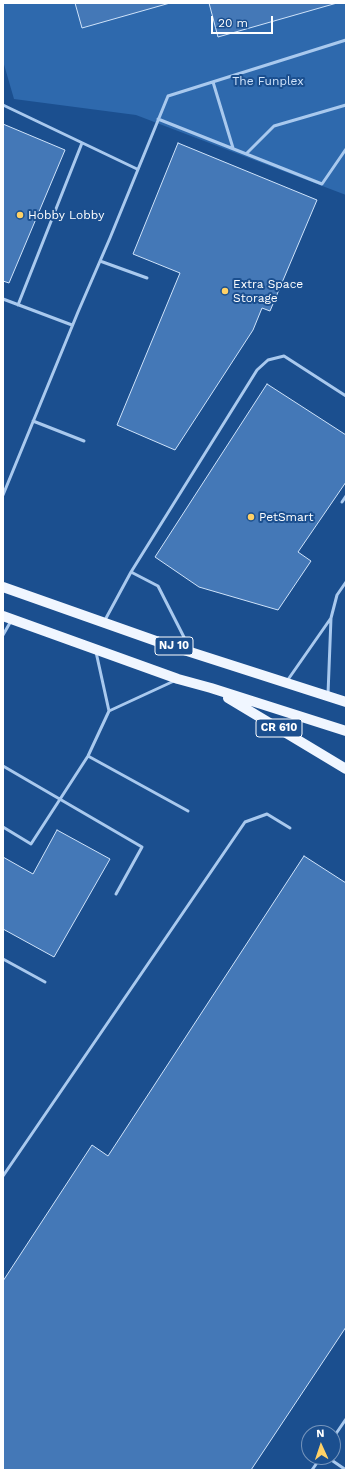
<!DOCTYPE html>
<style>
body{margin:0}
#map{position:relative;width:349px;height:1473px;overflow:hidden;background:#1b4f8f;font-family:"Work Sans",sans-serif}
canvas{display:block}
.frame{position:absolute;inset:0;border:4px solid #fff;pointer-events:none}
.north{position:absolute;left:301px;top:1425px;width:40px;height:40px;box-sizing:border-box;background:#1b4f8f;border:1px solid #7695bc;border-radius:50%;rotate:357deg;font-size:11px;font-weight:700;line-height:16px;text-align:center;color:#fff}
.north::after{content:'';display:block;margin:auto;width:14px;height:18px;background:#ffd166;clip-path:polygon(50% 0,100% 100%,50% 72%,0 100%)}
.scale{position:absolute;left:211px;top:16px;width:62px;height:18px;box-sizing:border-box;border:2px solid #fff;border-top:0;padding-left:5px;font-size:12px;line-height:14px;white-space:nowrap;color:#fff;-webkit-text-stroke:3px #1b4f8f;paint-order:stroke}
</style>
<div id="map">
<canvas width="349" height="1473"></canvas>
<div class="frame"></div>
<div class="north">N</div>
<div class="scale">20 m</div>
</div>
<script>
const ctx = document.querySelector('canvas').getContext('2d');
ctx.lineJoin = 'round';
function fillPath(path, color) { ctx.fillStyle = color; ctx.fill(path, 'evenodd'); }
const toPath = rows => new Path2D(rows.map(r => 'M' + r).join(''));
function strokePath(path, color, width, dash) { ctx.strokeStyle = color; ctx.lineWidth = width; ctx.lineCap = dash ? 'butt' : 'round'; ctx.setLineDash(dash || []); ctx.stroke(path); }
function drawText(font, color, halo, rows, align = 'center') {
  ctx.font = font + ' "Work Sans",sans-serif'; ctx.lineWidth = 4; ctx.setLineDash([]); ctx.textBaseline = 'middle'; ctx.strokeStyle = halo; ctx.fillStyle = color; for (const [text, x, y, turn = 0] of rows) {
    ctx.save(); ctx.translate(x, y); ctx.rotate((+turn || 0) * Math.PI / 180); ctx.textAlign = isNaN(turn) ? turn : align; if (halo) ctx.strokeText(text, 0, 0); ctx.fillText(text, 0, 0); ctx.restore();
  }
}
fillPath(toPath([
 [3,3,346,3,346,195,136,115,14,99,3,61]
]), '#2e69ad');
const building = toPath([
 [75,3,170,3,82,28,75,3],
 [209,3,337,3,218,37,209,3],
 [3,124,65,150,9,283,3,281,3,124],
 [178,143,317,200,270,311,262,308,253,330,175,450,117,425,180,273,133,254,178,143],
 [267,384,346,435,346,482,298,552,311,561,278,610,199,587,155,557,267,384],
 [57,830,110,859,54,957,3,929,3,857,33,874,57,830],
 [304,856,346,883,346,1327,251,1470,3,1470,3,1281,92,1145,108,1156,304,856]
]);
fillPath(building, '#4478b7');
strokePath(building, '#cfe3fa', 1);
strokePath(toPath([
 [213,82,233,148],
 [3,105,137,169],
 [158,119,322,184,346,149],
 [247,153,274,126,346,105],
 [100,261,147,278],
 [3,299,72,325],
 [18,305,82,143],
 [33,421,84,441],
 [3,495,78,312,110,238,168,96,346,40],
 [342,502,346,496],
 [131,572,158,586,190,649],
 [105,620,131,572,257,370,268,360,284,356,346,396],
 [3,635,11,621],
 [287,681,331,618],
 [328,694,331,618,337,595,346,582],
 [109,711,174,681],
 [88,756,188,811],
 [3,766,142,847,116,894],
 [3,827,31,844,88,756,109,711,96,652],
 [3,959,45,982],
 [3,1176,245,822,267,814,290,828],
 [333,1438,346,1419],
 [327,1457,346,1470],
 [312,1470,321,1457]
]), '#a9c9ee', 3);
strokePath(toPath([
 [3,587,156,641,346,702],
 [3,616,178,679,211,688,346,731],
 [228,698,346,769]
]), '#f0f6ff', 10);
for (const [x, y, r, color] of [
 [20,215,4,"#ffd166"],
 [225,291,4,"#ffd166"],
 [251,517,4,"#ffd166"]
]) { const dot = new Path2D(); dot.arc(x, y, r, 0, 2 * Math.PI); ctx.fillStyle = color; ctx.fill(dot); strokePath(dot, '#1b4f8f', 1.5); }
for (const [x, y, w] of [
 [174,646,38],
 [279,728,46]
]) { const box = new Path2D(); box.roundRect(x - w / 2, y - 9, w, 18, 3); ctx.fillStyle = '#1b4f8f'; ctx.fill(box); strokePath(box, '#fff', 1); }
drawText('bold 11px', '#fff', null, [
 ["NJ 10",174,646],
 ["CR 610",279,728]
]);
drawText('12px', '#cfe3fa', '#1b4f8f', [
 ["The Funplex",268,81]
]);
drawText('12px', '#fff', '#1b4f8f', [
 ["Hobby Lobby",28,215],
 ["Extra Space",233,284],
 ["Storage",233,298],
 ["PetSmart",259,517]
], 'left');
</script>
